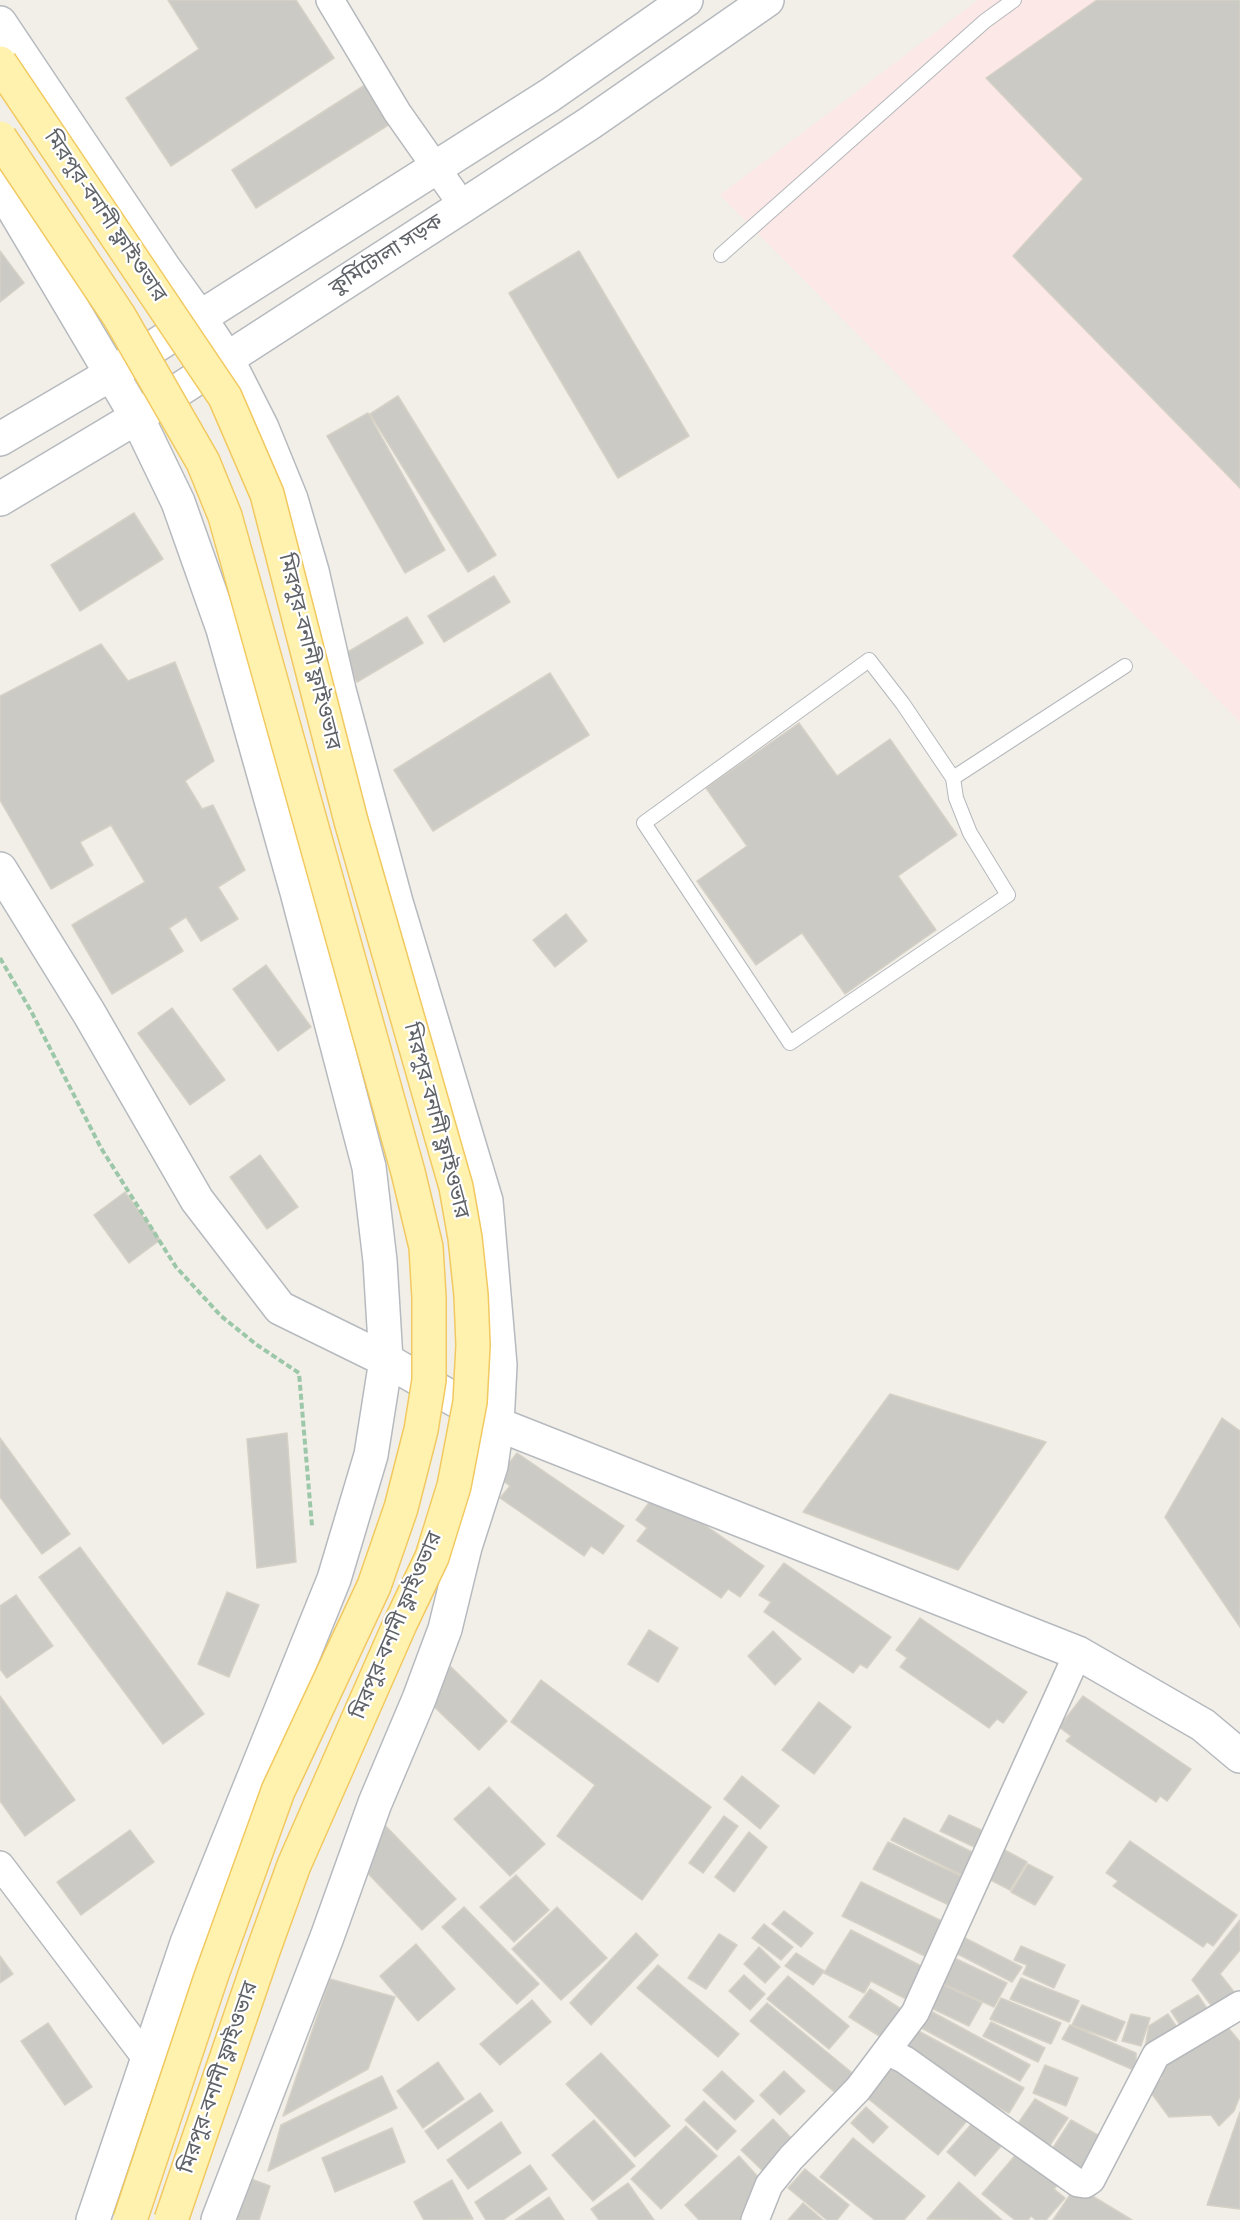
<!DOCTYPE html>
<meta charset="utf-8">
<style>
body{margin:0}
canvas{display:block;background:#f1efe8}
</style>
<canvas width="1240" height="2220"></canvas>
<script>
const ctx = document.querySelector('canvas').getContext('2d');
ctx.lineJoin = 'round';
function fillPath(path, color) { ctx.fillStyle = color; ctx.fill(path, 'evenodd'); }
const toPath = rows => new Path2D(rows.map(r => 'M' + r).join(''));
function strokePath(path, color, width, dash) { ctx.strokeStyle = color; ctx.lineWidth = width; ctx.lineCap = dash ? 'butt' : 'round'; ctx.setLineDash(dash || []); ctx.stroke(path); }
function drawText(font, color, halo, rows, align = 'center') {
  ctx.font = font + ' "Source Sans 3","Noto Sans Bengali",sans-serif'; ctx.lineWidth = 4.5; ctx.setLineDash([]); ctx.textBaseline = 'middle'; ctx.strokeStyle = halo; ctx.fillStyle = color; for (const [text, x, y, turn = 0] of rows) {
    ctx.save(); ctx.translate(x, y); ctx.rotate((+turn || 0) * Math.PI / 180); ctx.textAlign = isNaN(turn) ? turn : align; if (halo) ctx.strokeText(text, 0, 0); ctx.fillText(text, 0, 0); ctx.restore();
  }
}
fillPath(toPath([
 [978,0,1240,0,1240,722,720,195]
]), '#fce8e6');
const building = toPath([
 [168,0,296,0,334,58,171,166,126,98,199,49,168,0],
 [1097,0,1240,0,1240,488,1013,256,1083,179,986,78,1097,0],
 [365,85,390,124,256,208,232,170,365,85],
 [0,251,24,283,0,302,0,251],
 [579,251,689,436,618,478,509,293,579,251],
 [398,396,496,555,468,572,370,414,398,396],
 [368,413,445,550,405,573,327,436,368,413],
 [134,513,163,559,80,611,51,565,134,513],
 [494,576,510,602,444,642,428,616,494,576],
 [407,617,423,643,357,682,341,656,407,617],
 [101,644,128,681,175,662,214,761,185,781,202,809,213,805,245,870,218,887,238,919,201,941,186,917,169,928,183,951,112,994,72,925,145,882,111,825,80,842,93,865,51,889,0,800,0,696,101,644],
 [550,673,589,735,433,831,394,770,550,673],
 [799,723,837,776,890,739,957,835,898,876,936,930,845,994,802,933,756,965,697,881,747,846,706,788,799,723],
 [566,914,587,941,555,967,533,940,566,914],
 [266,965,311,1027,278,1051,233,989,266,965],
 [172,1008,225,1080,190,1105,138,1033,172,1008],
 [260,1155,298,1207,267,1229,230,1177,260,1155],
 [125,1192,160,1240,129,1263,94,1215,125,1192],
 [890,1394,1046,1442,958,1570,803,1512,890,1394],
 [1222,1418,1240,1431,1240,1627,1165,1517,1222,1418],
 [287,1433,296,1562,257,1568,247,1439,287,1433],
 [0,1438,70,1534,42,1554,0,1497,0,1438],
 [517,1453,624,1526,603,1554,591,1546,584,1556,500,1498,510,1486,498,1477,517,1453],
 [657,1492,764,1566,740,1597,728,1589,721,1598,637,1541,647,1528,636,1520,657,1492],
 [80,1547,204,1714,163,1744,39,1577,80,1547],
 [784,1563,891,1637,867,1668,860,1664,853,1673,764,1612,771,1602,759,1595,784,1563],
 [227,1592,259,1605,229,1677,198,1664,227,1592],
 [16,1595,53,1646,7,1678,0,1669,0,1606,16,1595],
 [920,1618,1027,1692,1003,1723,997,1719,989,1728,900,1667,907,1658,896,1650,920,1618],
 [649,1630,678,1648,658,1682,628,1664,649,1630],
 [773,1631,801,1659,775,1685,748,1656,773,1631],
 [450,1666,507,1721,479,1750,423,1696,450,1666],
 [541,1680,711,1807,642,1900,557,1836,595,1785,511,1722,541,1680],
 [0,1696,75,1800,25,1836,0,1801,0,1696],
 [1083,1696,1191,1769,1167,1801,1160,1796,1156,1802,1066,1741,1071,1736,1059,1727,1083,1696],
 [819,1702,851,1727,814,1774,782,1750,819,1702],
 [742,1776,779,1806,760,1829,724,1799,742,1776],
 [489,1787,545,1844,510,1876,454,1819,489,1787],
 [949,1815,992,1835,983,1851,940,1831,949,1815],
 [724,1816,738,1826,703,1873,689,1863,724,1816],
 [378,1818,456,1899,422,1930,358,1863,378,1818],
 [904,1818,982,1857,970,1879,891,1840,904,1818],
 [130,1830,154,1862,81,1915,57,1882,130,1830],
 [749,1832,767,1847,734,1892,715,1877,749,1832],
 [1130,1841,1237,1915,1213,1946,1207,1942,1203,1947,1113,1886,1118,1881,1106,1873,1130,1841],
 [888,1842,967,1879,951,1906,873,1869,888,1842],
 [1001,1848,1027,1862,1010,1890,983,1876,1001,1848],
 [1028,1864,1053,1877,1035,1905,1011,1892,1028,1864],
 [516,1875,549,1910,514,1942,480,1907,516,1875],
 [861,1882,948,1924,929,1958,842,1916,861,1882],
 [464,1907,539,1984,517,2004,442,1927,464,1907],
 [557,1907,607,1958,561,2000,512,1949,557,1907],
 [784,1911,813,1933,801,1947,772,1924,784,1911],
 [1240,1920,1240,1950,1220,1974,1235,1993,1214,2009,1192,1980,1240,1920],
 [764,1924,793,1947,781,1960,752,1938,764,1924],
 [851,1930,927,1969,908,2000,871,1981,864,1993,824,1973,851,1930],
 [636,1933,658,1955,591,2025,570,2003,636,1933],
 [719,1934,737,1945,706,1989,688,1978,719,1934],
 [963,1937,1022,1967,1012,1982,954,1952,963,1937],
 [416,1944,455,1989,418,2021,380,1976,416,1944],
 [1021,1946,1065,1965,1054,1988,1023,1974,1027,1965,1014,1960,1021,1946],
 [759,1947,780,1967,765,1983,744,1964,759,1947],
 [796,1953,824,1971,813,1985,785,1966,796,1953],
 [0,1956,13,1974,0,1983,0,1956],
 [952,1957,1007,1983,994,2007,939,1982,952,1957],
 [658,1965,739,2034,718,2057,637,1988,658,1965],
 [744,1975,765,1994,750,2010,729,1991,744,1975],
 [788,1976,849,2026,829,2049,767,1999,788,1976],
 [1021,1978,1079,2001,1069,2022,1010,1999,1021,1978],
 [330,1979,395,1997,368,2069,283,2116,330,1979],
 [942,1984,982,2003,969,2026,929,2007,942,1984],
 [870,1989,904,2011,884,2039,849,2017,870,1989],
 [1198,1995,1212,2016,1186,2034,1171,2011,1198,1995],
 [1001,1998,1061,2023,1051,2044,990,2019,1001,1998],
 [532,2000,551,2022,500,2065,480,2044,532,2000],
 [767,2003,856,2076,838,2095,750,2021,767,2003],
 [1082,2005,1125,2022,1116,2041,1072,2025,1082,2005],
 [925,2008,1030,2065,1020,2081,914,2024,925,2008],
 [1131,2014,1150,2018,1141,2046,1122,2041,1131,2014],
 [1168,2014,1182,2035,1142,2063,1149,2026,1168,2014],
 [991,2022,1045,2048,1038,2062,983,2036,991,2022],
 [48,2023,92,2087,65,2105,21,2041,48,2023],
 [1225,2024,1240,2042,1240,2096,1234,2111,1219,2126,1211,2115,1169,2117,1149,2090,1162,2078,1150,2068,1225,2024],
 [1070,2025,1136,2053,1136,2071,1062,2039,1070,2025],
 [911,2027,1024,2088,1009,2113,895,2051,911,2027],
 [601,2053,670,2126,635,2157,566,2084,601,2053],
 [899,2060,971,2116,938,2155,866,2097,899,2060],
 [438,2062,464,2099,423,2128,397,2091,438,2062],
 [1045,2065,1078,2078,1066,2106,1033,2093,1045,2065],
 [722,2071,754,2101,735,2120,703,2090,722,2071],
 [784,2071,805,2091,780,2115,760,2095,784,2071],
 [382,2076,397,2108,268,2171,281,2125,382,2076],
 [480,2093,493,2111,438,2149,425,2131,480,2093],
 [1035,2099,1068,2118,1044,2154,1010,2135,1035,2099],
 [704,2101,736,2131,717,2150,685,2120,704,2101],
 [866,2107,888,2127,873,2143,851,2123,866,2107],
 [1240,2112,1240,2209,1207,2205,1240,2112],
 [773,2119,796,2143,765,2173,741,2150,773,2119],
 [594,2120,635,2166,593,2201,552,2155,594,2120],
 [975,2120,1002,2145,975,2176,947,2152,975,2120],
 [1071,2120,1105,2139,1081,2176,1047,2157,1071,2120],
 [501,2122,521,2153,468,2189,447,2160,501,2122],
 [686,2126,717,2156,661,2209,631,2179,686,2126],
 [392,2128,405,2162,335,2192,322,2158,392,2128],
 [853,2138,925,2196,904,2220,875,2220,820,2177,853,2138],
 [1019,2151,1060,2182,1054,2189,1065,2198,1046,2220,1036,2220,1031,2216,1028,2220,1015,2220,982,2194,1019,2151],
 [739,2156,760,2179,747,2220,699,2220,685,2205,739,2156],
 [530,2165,547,2189,503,2220,486,2220,475,2202,530,2165],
 [805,2169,849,2205,837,2220,827,2220,788,2188,805,2169],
 [246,2177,270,2186,259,2220,231,2220,246,2177],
 [452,2180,473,2219,424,2220,414,2202,452,2180],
 [959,2182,1002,2220,927,2219,959,2182],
 [628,2183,654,2220,599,2220,591,2209,628,2183],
 [1076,2186,1132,2220,1053,2220,1076,2186],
 [549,2197,564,2220,515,2220,549,2197],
 [803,2203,823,2220,788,2220,803,2203]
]);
fillPath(building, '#cccac5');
strokePath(building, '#d6d1c6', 1.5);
const lane = toPath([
 [721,255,985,21,1014,0],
 [953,778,956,798,970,833,1008,895,790,1043,644,823,869,660,903,704,953,778,1125,666]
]);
const street = toPath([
 [330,0,397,112,463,206],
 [0,1865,146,2058],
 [887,2051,905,2060,1078,2183,1085,2184,1091,2180,1156,2055,1240,2005],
 [755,2220,769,2185,791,2158,858,2089,915,2013,1078,1653]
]);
const secondary = toPath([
 [0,23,164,268,200,318,227,359,262,428,291,499,312,571,339,690,396,902,486,1201,500,1365,497,1424,491,1466,465,1547,445,1629,419,1699,375,1803,327,1937,218,2220],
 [0,186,137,417,178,502,223,629,297,892,369,1167,380,1261,386,1360,371,1455,334,1579,187,1943,93,2220],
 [0,439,111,374,550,95,686,0],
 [0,499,137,417,463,206,590,123,767,0],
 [0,869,89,1013,197,1200,280,1308,386,1360,497,1424,1078,1653,1203,1725,1240,1756]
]);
strokePath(lane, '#b5b8bc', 16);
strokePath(street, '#b5b8bc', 30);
strokePath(secondary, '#b6babf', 36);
strokePath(toPath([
 [0,958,31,1011,101,1148,176,1267,221,1316,257,1345,299,1373,312,1526]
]), '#9cc7a9', 4, [6, 3]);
strokePath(lane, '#fff', 14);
strokePath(street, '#fff', 27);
strokePath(secondary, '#fff', 33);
const primaryBridge = toPath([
 [0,63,225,397,267,494,351,821,456,1187,465,1238,471,1295,473,1345,470,1402,454,1486,432,1557,400,1624,294,1865,263,1951,171,2220],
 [0,138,119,316,203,462,225,516,408,1172,426,1247,429,1298,429,1380,421,1430,401,1508,374,1586,278,1791,211,1977,130,2220]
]);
strokePath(primaryBridge, '#f2c960', 36, []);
strokePath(primaryBridge, '#fff2af', 33);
drawText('21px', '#5f6368', '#fff', [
 ["মিরপুর-বনানী ফ্লাইওভার",104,217,56],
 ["কুর্মিটোলা সড়ক",387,256,-33],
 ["মিরপুর-বনানী ফ্লাইওভার",308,652,76],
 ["মিরপুর-বনানী ফ্লাইওভার",435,1121,75],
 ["মিরপুর-বনানী ফ্লাইওভার",398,1626,-67],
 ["মিরপুর-বনানী ফ্লাইওভার",220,2078,-71]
]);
</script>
